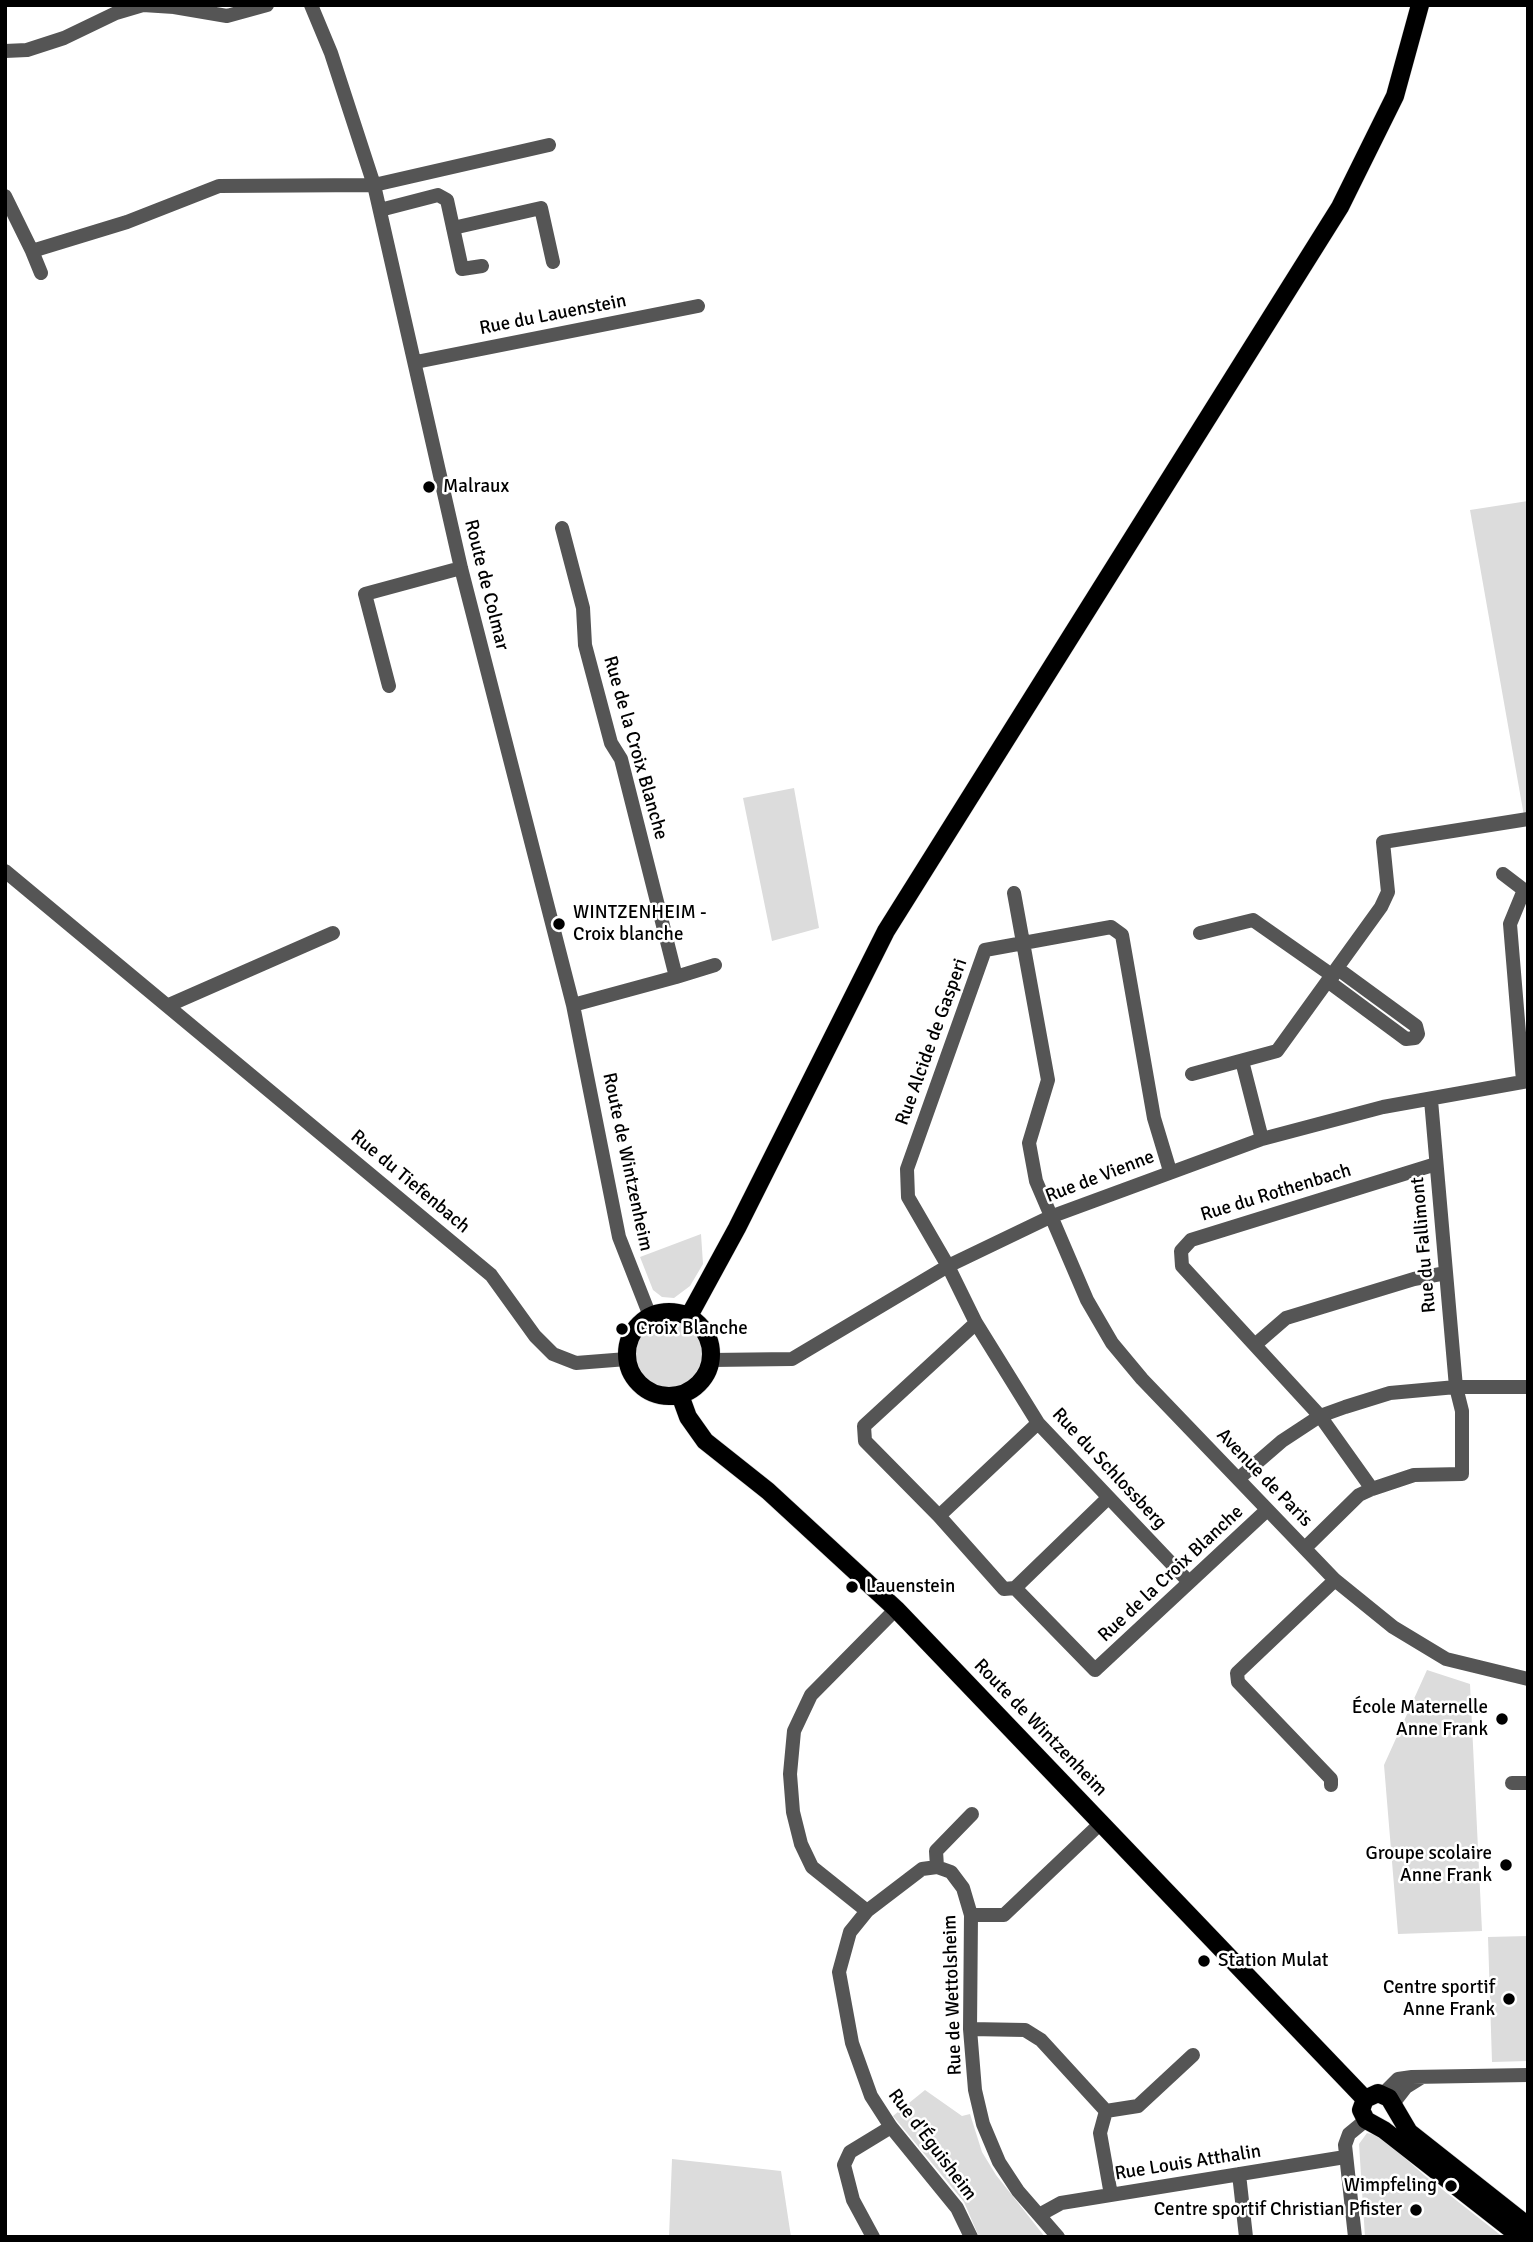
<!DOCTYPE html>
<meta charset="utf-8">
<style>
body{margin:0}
#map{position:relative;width:1533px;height:2242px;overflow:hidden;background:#fff;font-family:Signika,sans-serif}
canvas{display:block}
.frame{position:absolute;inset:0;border:7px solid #000;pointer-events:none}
</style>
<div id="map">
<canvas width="1533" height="2242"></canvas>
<div class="frame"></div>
</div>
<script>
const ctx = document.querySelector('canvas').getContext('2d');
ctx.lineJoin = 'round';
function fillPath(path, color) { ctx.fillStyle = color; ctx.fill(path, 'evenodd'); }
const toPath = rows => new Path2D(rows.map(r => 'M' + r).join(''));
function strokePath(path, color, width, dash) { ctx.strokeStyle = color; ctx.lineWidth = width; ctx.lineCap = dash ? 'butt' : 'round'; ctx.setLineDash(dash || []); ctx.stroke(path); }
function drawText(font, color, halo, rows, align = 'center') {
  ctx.font = font + ' Signika,sans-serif'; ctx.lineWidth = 5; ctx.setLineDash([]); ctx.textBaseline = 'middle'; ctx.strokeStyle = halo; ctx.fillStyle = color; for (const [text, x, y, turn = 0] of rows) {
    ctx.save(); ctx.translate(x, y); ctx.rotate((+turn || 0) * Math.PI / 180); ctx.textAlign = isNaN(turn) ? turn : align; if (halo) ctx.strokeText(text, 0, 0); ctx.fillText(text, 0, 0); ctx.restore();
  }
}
fillPath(toPath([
 [1528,501,1528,815,1524,816,1470,510],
 [794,788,819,928,772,941,743,798],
 [701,1234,703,1264,690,1286,674,1298,662,1297,653,1290,640,1257],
 '636 1354a34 34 0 1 1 68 0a34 34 0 1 1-68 0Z',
 [1427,1670,1470,1684,1482,1931,1398,1934,1384,1765],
 [1528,1936,1528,2061,1492,2062,1488,1937],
 [925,2090,962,2116,970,2114,982,2152,996,2175,1045,2237,979,2237,964,2202,893,2116],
 [1367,2133,1380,2136,1424,2175,1503,2237,1365,2237,1359,2144],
 [672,2159,781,2171,791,2237,669,2237]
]), '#dcdcdc');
const major = toPath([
 '627 1354a42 42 0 1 1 84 0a42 42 0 1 1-84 0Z',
 [689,1316,737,1228,886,931,1340,207,1395,96,1420,5],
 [680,1395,688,1417,705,1441,768,1491,896,1609,1365,2099],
 [1521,2237,1384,2130,1366,2120,1361,2110,1365,2099,1378,2093,1389,2098,1409,2132,1528,2226]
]);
strokePath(major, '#dbdbdb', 19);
strokePath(toPath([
 [311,5,331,53,374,185,461,568,573,1005,619,1237,650,1316],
 [5,51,27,50,64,38,116,13,143,5,174,7,227,16,267,5],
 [5,196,32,251,127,222,219,186,374,185,549,145],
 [380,210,438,195,447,200,462,269,482,266],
 [453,228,541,208,553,262],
 [32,251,41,273],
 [416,362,698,306],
 [562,528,583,608,585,645,611,743,621,759,676,977,573,1005],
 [389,686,365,594,461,568],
 [5,871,491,1275,535,1336,553,1354,576,1363,627,1359],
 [1503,874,1524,890],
 [1014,893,1048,1080,1029,1143,1036,1181,1087,1300,1112,1343,1142,1379,1335,1580,1393,1627,1446,1659,1528,1679],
 [1200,933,1253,920,1333,976],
 [676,977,715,965],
 [1329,982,1406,1039,1415,1038,1418,1034,1416,1026,1338,969],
 [169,1005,333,933],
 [1242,1061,1262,1139],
 [1192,1074,1277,1051,1381,907,1388,892,1383,842,1528,819],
 [1523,1081,1510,924,1524,890,1528,893],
 [1170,1171,1154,1118,1122,935,1111,927,985,950,907,1169,908,1197,948,1266,976,1323,1038,1423,1189,1582],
 [976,1323,864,1426,865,1441,939,1516,1004,1589,1015,1588,1095,1670,1267,1510],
 [1256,1344,1286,1318,1414,1279,1446,1273],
 [711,1360,792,1359,948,1266,1050,1217,1262,1139,1383,1107,1528,1081],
 [1238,1479,1282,1441,1320,1416,1345,1407,1390,1393,1456,1387,1528,1387],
 [1372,1489,1320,1416,1182,1266,1181,1251,1191,1240,1436,1164],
 [939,1516,1038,1423],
 [1305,1548,1359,1495,1372,1489,1414,1475,1462,1474,1462,1411,1456,1387,1431,1100],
 [1015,1588,1108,1498],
 [896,1609,811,1695,794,1731,790,1774,793,1812,801,1844,812,1867,867,1911,850,1932,839,1972,852,2043,871,2096,891,2127,957,2208,971,2237],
 [1512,1783,1528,1783],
 [1331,1785,1331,1779,1238,1682,1237,1673,1335,1580],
 [937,1867,936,1851,972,1814],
 [867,1911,922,1869,937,1867,951,1872,963,1888,971,1915,970,2029,975,2090,983,2124,999,2162,1018,2191,1058,2237],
 [971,1915,1004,1915,1102,1822],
 [970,2029,1025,2030,1041,2040,1106,2111,1100,2133,1111,2195],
 [1383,2094,1398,2079,1412,2077,1528,2075],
 [1392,2105,1406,2087,1422,2077],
 [1106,2111,1138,2106,1193,2055],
 [1239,2174,1246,2237],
 [1041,2214,1061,2203,1345,2157],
 [873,2237,853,2200,844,2165,850,2152,891,2127],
 [1355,2237,1345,2145,1349,2134,1366,2120]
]), '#555', 14);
strokePath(major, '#000', 18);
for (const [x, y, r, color] of [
 [429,487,7,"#000"],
 [559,924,7,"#000"],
 [622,1329,7,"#000"],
 [852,1587,7,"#000"],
 [1502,1719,7,"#000"],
 [1506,1865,7,"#000"],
 [1204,1961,7,"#000"],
 [1509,1999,7,"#000"],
 [1451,2186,7,"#000"],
 [1416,2210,7,"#000"]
]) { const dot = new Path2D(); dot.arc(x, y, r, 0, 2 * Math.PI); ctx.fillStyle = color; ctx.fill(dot); strokePath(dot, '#fff', 2.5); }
drawText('19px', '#000', '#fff', [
 ["Rue du Lauenstein",553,315,-11],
 ["Route de Colmar",486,585,76],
 ["Rue de la Croix Blanche",635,748,74],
 ["Rue Alcide de Gasperi",932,1042,-70],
 ["Route de Wintzenheim",627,1162,78],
 ["Rue de Vienne",1100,1177,-21],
 ["Rue du Tiefenbach",410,1182,40],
 ["Rue du Rothenbach",1276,1193,-17],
 ["Rue du Fallimont",1424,1245,-95],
 ["Rue du Schlossberg",1109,1469,47],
 ["Avenue de Paris",1264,1478,46],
 ["Rue de la Croix Blanche",1171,1574,-43],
 ["Route de Wintzenheim",1040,1728,46],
 ["Rue de Wettolsheim",953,1995,-92],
 ["Rue d'Éguisheim",932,2145,53],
 ["Rue Louis Atthalin",1188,2163,-9]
]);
drawText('19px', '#000', '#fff', [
 ["Malraux",443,487],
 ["WINTZENHEIM -",573,913],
 ["Croix blanche",573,935],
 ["Croix Blanche",636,1329],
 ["Lauenstein",866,1587],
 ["École Maternelle",1488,1708,"right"],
 ["Anne Frank",1488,1730,"right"],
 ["Groupe scolaire",1492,1854,"right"],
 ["Anne Frank",1492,1876,"right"],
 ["Station Mulat",1218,1961],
 ["Centre sportif",1495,1988,"right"],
 ["Anne Frank",1495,2010,"right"],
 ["Wimpfeling",1437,2186,"right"],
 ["Centre sportif Christian Pfister",1402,2210,"right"]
], 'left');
</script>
